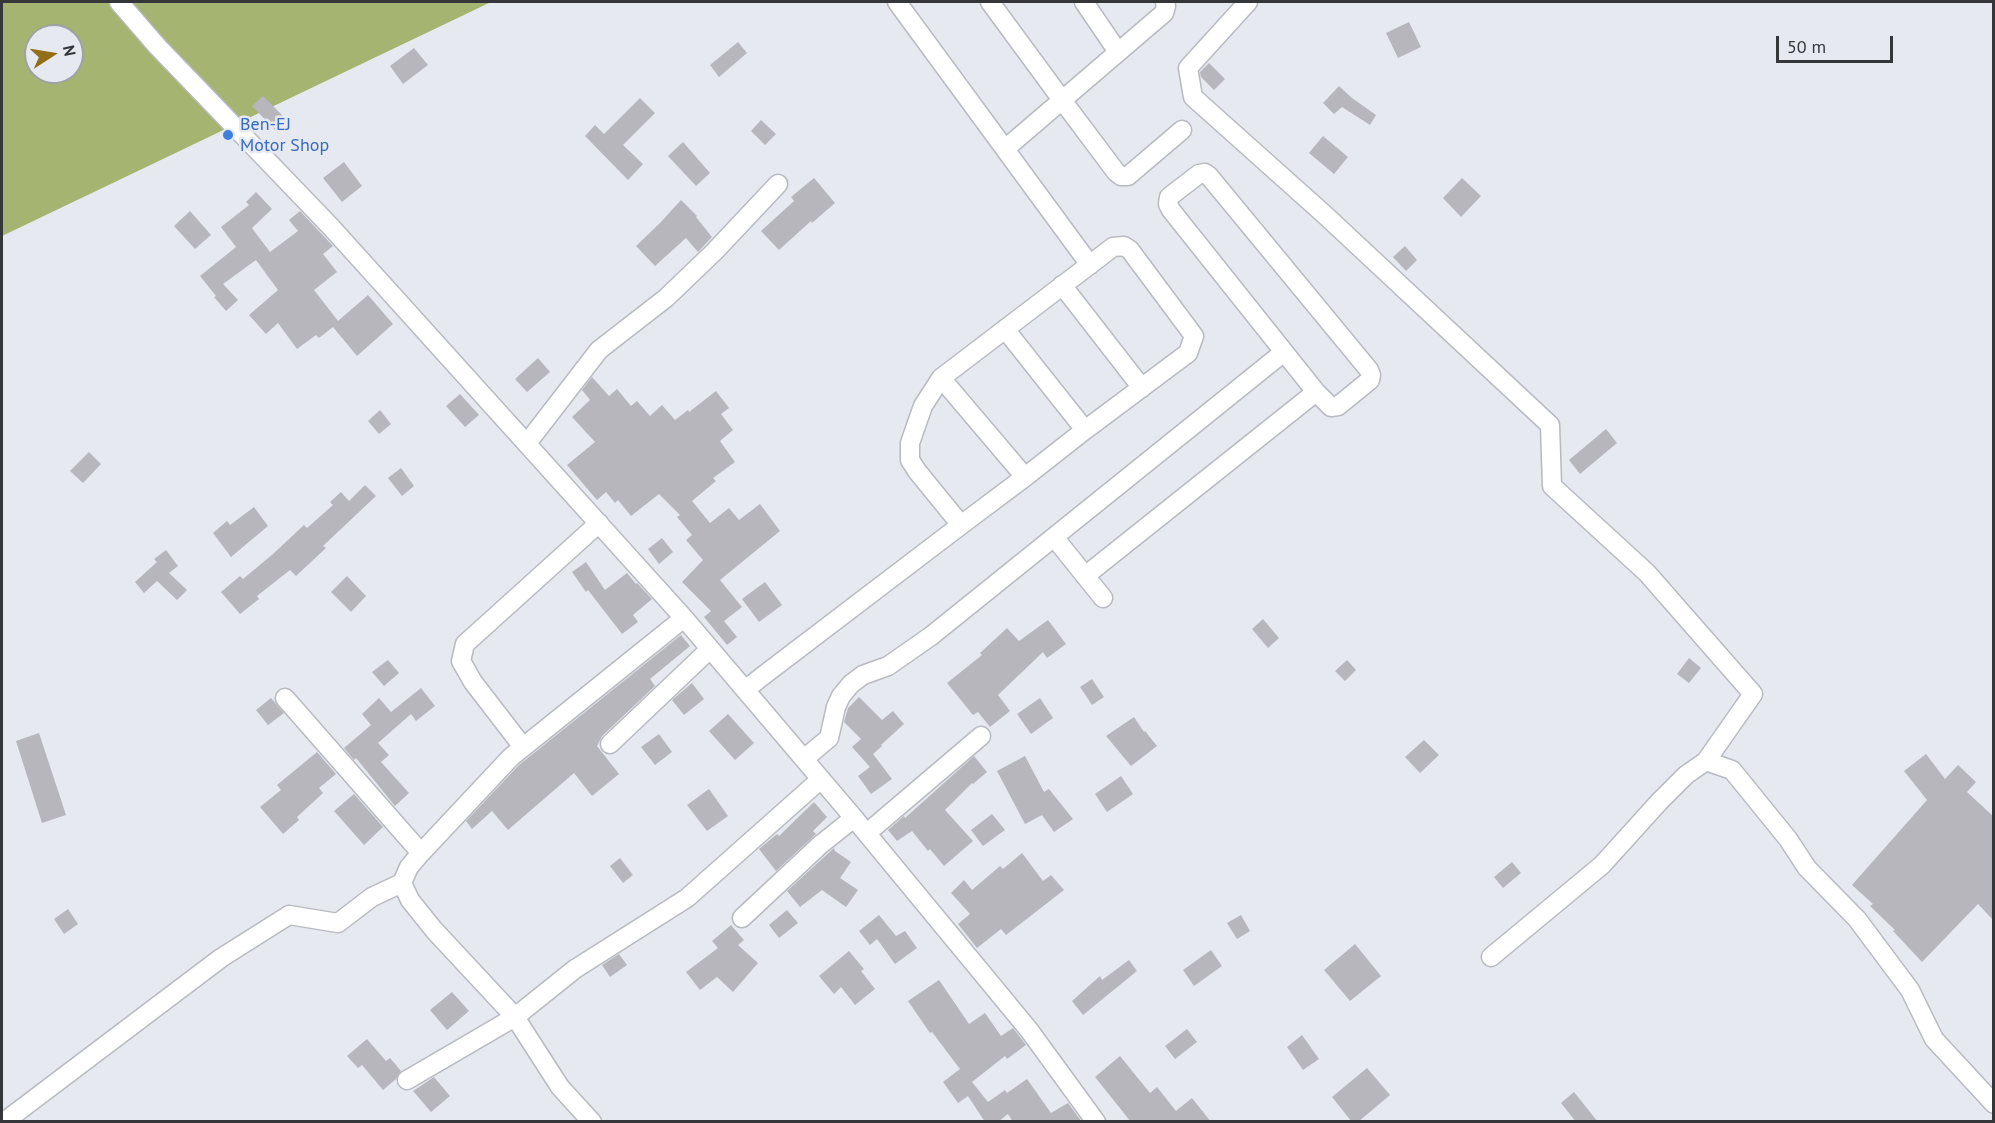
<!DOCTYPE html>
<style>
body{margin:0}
#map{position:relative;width:1995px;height:1123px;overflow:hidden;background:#e6e9f0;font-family:"PT Sans",sans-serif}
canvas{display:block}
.frame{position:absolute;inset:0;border:3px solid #353639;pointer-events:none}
.north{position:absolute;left:24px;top:24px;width:60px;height:60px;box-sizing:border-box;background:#e6e9f0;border:2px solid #9fa1a7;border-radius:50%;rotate:78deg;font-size:16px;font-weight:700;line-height:24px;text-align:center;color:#353639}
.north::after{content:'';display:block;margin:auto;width:21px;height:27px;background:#926f16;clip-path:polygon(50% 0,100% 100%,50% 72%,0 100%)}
.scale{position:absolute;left:1776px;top:36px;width:117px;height:27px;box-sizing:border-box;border:3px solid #353639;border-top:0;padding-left:8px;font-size:18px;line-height:21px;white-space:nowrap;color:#353639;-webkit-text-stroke:4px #e6e9f0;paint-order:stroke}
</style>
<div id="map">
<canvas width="1995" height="1123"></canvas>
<div class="frame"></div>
<div class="north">N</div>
<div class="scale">50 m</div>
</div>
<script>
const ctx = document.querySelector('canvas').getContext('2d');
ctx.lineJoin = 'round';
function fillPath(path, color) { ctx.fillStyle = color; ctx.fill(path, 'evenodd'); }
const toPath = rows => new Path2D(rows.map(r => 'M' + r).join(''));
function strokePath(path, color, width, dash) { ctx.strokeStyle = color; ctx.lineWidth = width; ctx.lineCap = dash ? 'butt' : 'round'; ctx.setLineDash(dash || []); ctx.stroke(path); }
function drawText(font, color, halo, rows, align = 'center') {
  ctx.font = font + ' "PT Sans",sans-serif'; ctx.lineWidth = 5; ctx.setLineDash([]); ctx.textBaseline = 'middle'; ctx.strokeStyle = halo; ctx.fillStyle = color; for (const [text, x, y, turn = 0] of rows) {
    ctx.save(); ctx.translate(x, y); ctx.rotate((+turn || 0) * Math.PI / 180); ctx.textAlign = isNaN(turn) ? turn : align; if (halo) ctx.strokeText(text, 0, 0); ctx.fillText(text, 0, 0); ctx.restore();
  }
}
fillPath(toPath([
 [2,2,491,2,2,236],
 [36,36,72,36,72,72,36,72]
]), '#a5b471');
fillPath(toPath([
 [1409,22,1421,47,1398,58,1386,33],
 [738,42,747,53,719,77,710,65],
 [414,48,428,65,403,84,390,66],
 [1209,63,1225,79,1214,90,1201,77,1200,72],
 [1339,86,1352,98,1376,115,1370,125,1342,107,1334,114,1323,103],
 [263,96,289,122,278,133,252,106],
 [640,98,655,113,623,145,643,164,628,180,585,136,595,125,604,134],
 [761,120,776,134,765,145,751,131],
 [1323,136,1348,157,1334,174,1309,153],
 [683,142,710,173,696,186,668,156],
 [344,162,362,186,342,202,323,178],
 [814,178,835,203,812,223,811,221,779,250,761,231,794,201,791,197],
 [1462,178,1481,196,1461,217,1443,198],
 [256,192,272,209,252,228,270,252,298,231,289,220,300,211,333,246,323,254,337,272,314,290,338,321,368,295,393,324,357,356,333,327,319,338,316,335,297,349,278,323,266,334,249,315,278,290,256,260,223,284,238,300,226,311,214,297,216,296,200,276,236,247,221,227,249,205,246,202],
 [681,200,697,216,696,217,712,237,698,252,686,238,655,266,636,246,660,223],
 [190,211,211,235,195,249,174,226],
 [1405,246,1417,260,1406,271,1393,257],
 [538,358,550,372,527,392,515,379],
 [592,377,609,396,617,389,631,406,637,401,650,416,662,405,675,420,688,410,689,412,716,391,729,408,721,414,733,430,720,441,735,462,713,478,716,481,692,501,710,523,729,508,739,520,760,504,780,531,720,580,742,607,724,621,737,637,727,645,704,617,711,611,682,582,703,560,686,540,692,535,677,517,680,515,659,494,631,516,618,500,615,503,606,492,597,500,567,465,595,442,572,417,590,400,582,390],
 [460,394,479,415,465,427,446,406],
 [380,410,391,424,379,434,368,421],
 [1606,429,1617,443,1580,474,1569,460],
 [89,452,101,464,83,483,70,471],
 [401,468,414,486,402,496,388,478],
 [365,485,376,496,323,546,326,548,296,576,290,570,257,596,259,599,240,614,221,592,240,576,243,579,273,554,304,525,307,528,333,505,330,502,341,492,349,501],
 [254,507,268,526,231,557,213,533,227,521,230,525],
 [662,538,673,552,659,564,648,549],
 [166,550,178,566,169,573,187,590,177,600,157,581,144,593,135,582,157,562,154,559],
 [586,562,605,590,627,573,636,584,637,583,652,599,633,615,638,622,622,634,588,590,586,592,572,572],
 [347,576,366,596,351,612,331,592],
 [765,582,782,605,759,622,742,599],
 [1263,619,1279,638,1268,648,1252,629],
 [1048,620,1066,644,1047,658,1043,652,998,695,1010,711,990,727,978,712,973,715,947,683,982,655,980,653,1007,628,1019,641],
 [681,635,690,646,650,679,655,686,602,736,597,746,619,774,592,796,574,773,508,830,492,811,472,829,466,821,519,765],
 [1689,658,1701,668,1689,683,1677,674],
 [388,660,399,673,384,686,372,672],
 [1347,660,1356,670,1345,681,1335,671],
 [1092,679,1104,697,1092,705,1080,687],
 [692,683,704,699,684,715,672,700],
 [421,688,435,706,416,721,411,714,378,743,389,755,381,762,409,793,395,806,356,758,354,760,344,748,371,725,362,714,379,698,391,712],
 [859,697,882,720,893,711,904,724,881,745,882,746,873,754,892,779,871,794,858,776,870,767,852,747,861,739,844,722,848,708],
 [271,698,284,713,268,725,256,710],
 [1040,698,1053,718,1031,734,1017,714],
 [728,714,754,743,735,760,709,731],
 [1134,717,1144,732,1145,731,1157,746,1131,766,1106,736],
 [39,733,66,815,42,823,16,741],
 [659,734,672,752,655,765,641,747],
 [1424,740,1439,755,1420,773,1405,757],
 [317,752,336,774,319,788,323,793,297,817,299,820,283,834,260,807,281,790,277,785],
 [1926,754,1945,779,1958,765,1976,782,1967,792,1994,817,1994,921,1978,904,1922,962,1893,931,1895,930,1870,906,1873,904,1852,885,1927,800,1904,771],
 [974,756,987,772,973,784,972,783,945,810,973,841,944,866,930,849,928,851,912,831,897,841,888,830,904,816,905,818],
 [1025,756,1044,792,1049,789,1073,819,1054,832,1042,815,1025,824,997,771],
 [1121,776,1133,794,1107,812,1095,794],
 [709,789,728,816,707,831,687,805],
 [354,794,383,827,364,845,334,811],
 [814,802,827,817,813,831,816,834,776,871,759,849,777,834,779,836],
 [992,814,1005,830,983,846,971,830],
 [834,848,835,851,851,862,840,878,858,890,846,907,822,890,800,907,787,891],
 [1022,853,1043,881,1051,875,1064,890,1006,935,1001,929,977,948,958,924,970,914,951,893,964,880,972,890,1000,866,1003,869],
 [620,858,633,875,623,883,610,866],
 [1512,862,1521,873,1503,888,1494,877],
 [68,909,78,924,64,934,54,919],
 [787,910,798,923,779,938,769,925],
 [879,915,896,936,905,931,917,948,895,964,877,939,870,945,859,931],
 [1241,915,1250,931,1237,939,1227,923],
 [731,925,744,940,738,945,758,963,733,992,717,977,700,990,686,972,718,948,712,941],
 [1355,944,1381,976,1350,1001,1324,970],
 [1211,950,1222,966,1194,986,1183,970],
 [849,951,864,969,861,971,875,989,855,1005,841,987,834,994,819,976],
 [619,954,627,965,610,977,602,965],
 [1129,960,1137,971,1083,1015,1072,1001,1100,976,1102,980],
 [939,980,969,1024,985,1013,1001,1036,1013,1028,1026,1045,1007,1059,1005,1056,972,1082,988,1102,1005,1090,1007,1093,1027,1079,1051,1113,1068,1103,1082,1122,1013,1122,1008,1114,998,1122,985,1122,968,1096,958,1103,943,1082,960,1069,932,1032,930,1033,908,1001],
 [452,992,469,1011,447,1030,430,1010],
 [1187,1029,1197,1042,1175,1059,1165,1046],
 [1302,1035,1319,1059,1303,1070,1287,1047],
 [367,1039,386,1061,390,1058,401,1071,396,1079,383,1090,362,1065,358,1068,347,1056],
 [1120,1056,1150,1093,1157,1087,1176,1111,1192,1098,1211,1122,1131,1122,1095,1077],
 [1367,1068,1390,1095,1358,1122,1352,1122,1332,1097],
 [434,1077,450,1096,431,1112,413,1091],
 [1574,1092,1598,1122,1576,1122,1561,1103]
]), '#b7b6bd');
const minor = toPath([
 [119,2,157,46,331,227,684,618,854,818,1029,1030,1096,1122],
 [897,2,1090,265],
 [990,2,1062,100,1116,172,1121,176,1128,176,1182,130],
 [1084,2,1118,52],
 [1248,2,1188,68,1193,97,1325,215,1550,425,1552,486,1647,573,1753,694,1706,761],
 [1005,149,1164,13,1166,6,1165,2],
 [1062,285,1142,388],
 [1005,329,1085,430],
 [941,378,1025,477],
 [528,442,599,350,666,298,715,251,778,184],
 [1054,537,1103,598],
 [1085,576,1316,392,1171,210,1168,204,1169,197,1199,174,1205,173,1209,176,1369,370,1371,375,1370,380,1338,406,1331,407,1316,392],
 [745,690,764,675,961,525,1025,477,1085,430,1188,353,1194,336,1130,250,1124,246,1113,247,941,378,923,406,910,443,910,460,917,471,961,525],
 [285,698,421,853],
 [610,744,710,649],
 [523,747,473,682,461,661,465,644,599,523],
 [804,759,829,738,836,707,841,696,851,684,863,675,888,666,931,636,1284,352],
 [867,833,981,736],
 [742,918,820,845,854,818],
 [1491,957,1602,865,1659,802,1686,775,1706,761,1732,770,1788,839,1807,868,1857,919,1910,990,1934,1039,1994,1104],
 [407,1080,515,1017,575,969,687,898,821,779],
 [4,1122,221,958,289,915,338,923,372,897,402,883],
 [592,1122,560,1087,515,1017,434,930,410,900,402,883,409,867,421,853,511,757,684,618]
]);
strokePath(minor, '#b7bac0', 21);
strokePath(minor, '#fff', 18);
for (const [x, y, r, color] of [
 [228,135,6,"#3f7fe0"]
]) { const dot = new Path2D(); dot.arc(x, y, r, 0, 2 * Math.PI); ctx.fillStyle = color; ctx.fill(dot); strokePath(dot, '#e6e9f0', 2); }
drawText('18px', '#366cbe', '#e6e9f0', [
 ["Ben-EJ",240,125],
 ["Motor Shop",240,146]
], 'left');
</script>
